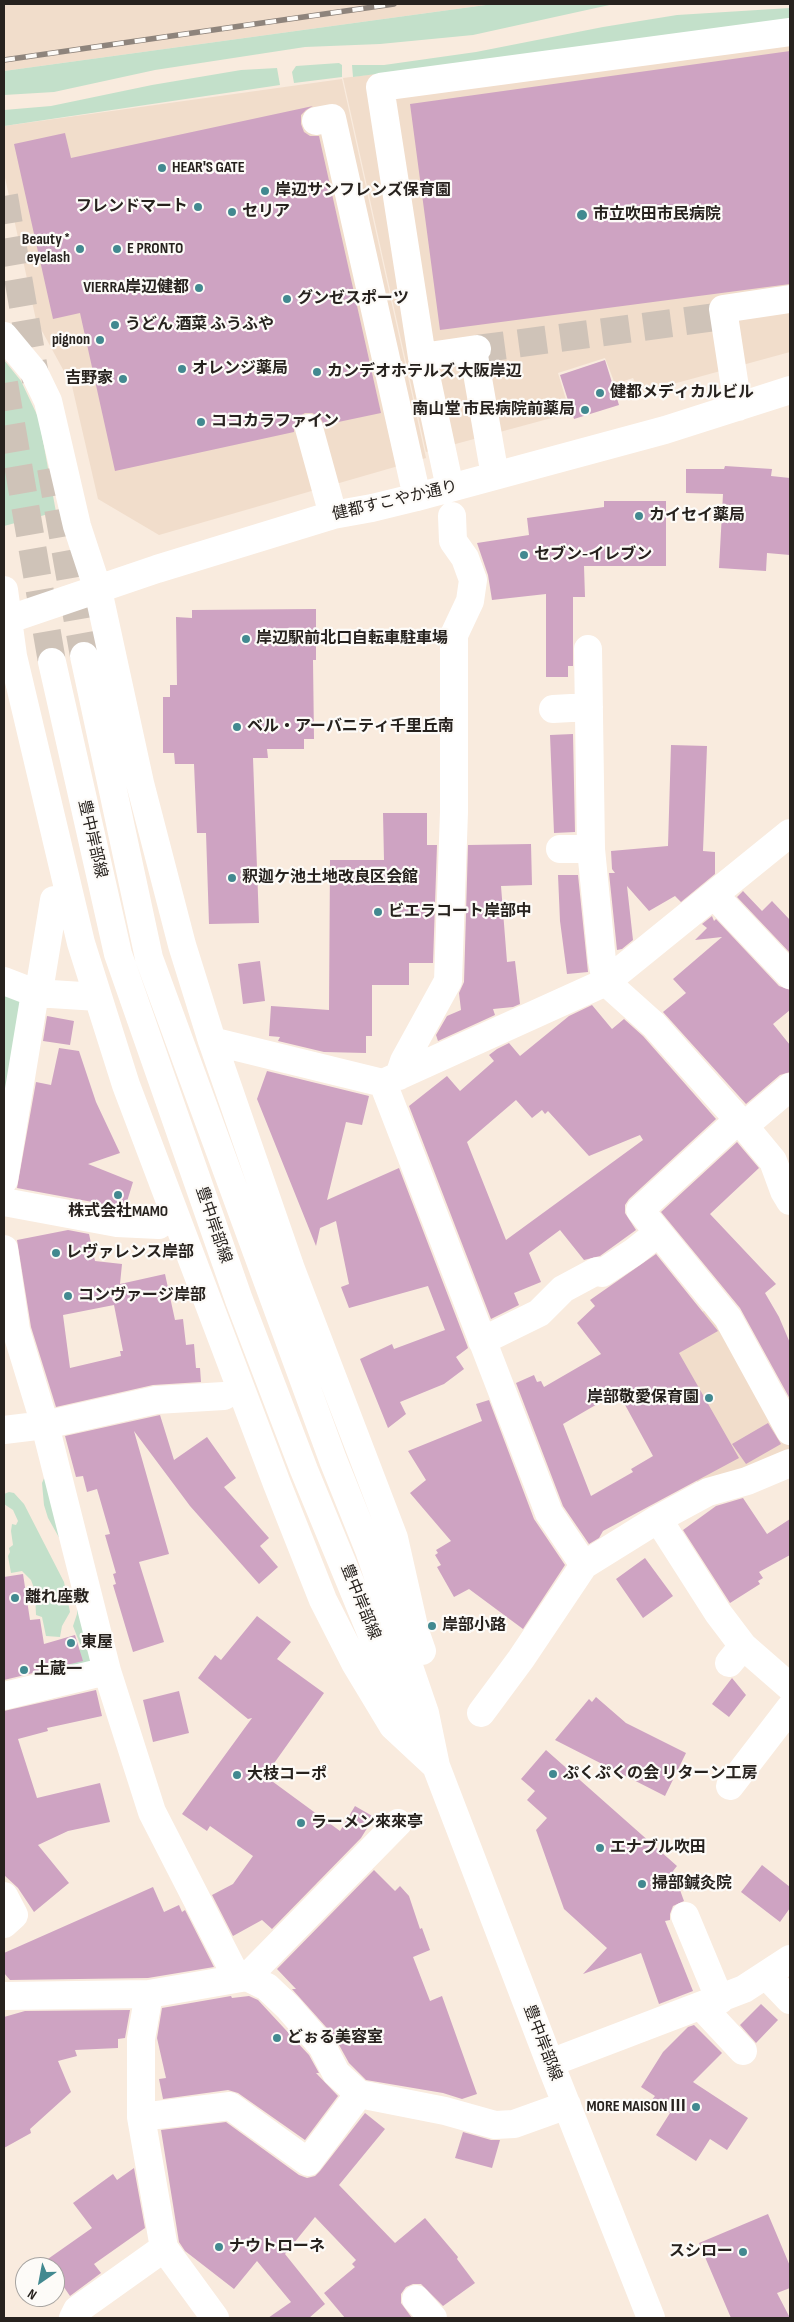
<!DOCTYPE html>
<meta charset="utf-8">
<style>
body{margin:0}
#map{position:relative;width:794px;height:2322px;overflow:hidden;background:#f9ebde;font-family:"Sofia Sans Condensed",sans-serif}
canvas{display:block}
.frame{position:absolute;inset:0;border:5px solid #27221e;pointer-events:none}
.north{position:absolute;left:15px;top:2257px;width:50px;height:50px;box-sizing:border-box;background:#fdfbf8;border:1px solid #a7a4a1;border-radius:50%;rotate:213deg;font-size:14px;font-weight:700;line-height:20px;text-align:center;color:#27221e}
.north::after{content:'';display:block;margin:auto;width:18px;height:22px;background:#428990;clip-path:polygon(50% 0,100% 100%,50% 72%,0 100%)}
</style>
<div id="map">
<canvas width="794" height="2322"></canvas>
<div class="frame"></div>
<div class="north">N</div>
</div>
<script>
const ctx = document.querySelector('canvas').getContext('2d');
ctx.lineJoin = 'round';
function fillPath(path, color) { ctx.fillStyle = color; ctx.fill(path, 'evenodd'); }
const toPath = rows => new Path2D(rows.map(r => 'M' + r).join(''));
function strokePath(path, color, width, dash) { ctx.strokeStyle = color; ctx.lineWidth = width; ctx.lineCap = dash ? 'butt' : 'round'; ctx.setLineDash(dash || []); ctx.stroke(path); }
function drawText(font, color, halo, rows, align = 'center') {
  ctx.font = font + ' "Sofia Sans Condensed","Noto Sans JP",sans-serif'; ctx.lineWidth = 4.5; ctx.setLineDash([]); ctx.textBaseline = 'middle'; ctx.strokeStyle = halo; ctx.fillStyle = color; for (const [text, x, y, turn = 0] of rows) {
    ctx.save(); ctx.translate(x, y); ctx.rotate((+turn || 0) * Math.PI / 180); ctx.textAlign = isNaN(turn) ? turn : align; if (halo) ctx.strokeText(text, 0, 0); ctx.fillText(text, 0, 0); ctx.restore();
  }
}
fillPath(toPath([
 [4,4,493,4,4,71],
 [790,21,790,352,640,393,633,378,615,384,605,358,558,373,570,413,426,452,343,78],
 [342,79,426,458,159,535,98,499,72,386,36,320,4,173,4,126],
 [713,1306,790,1438,790,1456,701,1488,627,1358,658,1336]
]), '#f1ddcb');
fillPath(toPath([
 [493,4,614,4,473,35,380,44,305,47,155,70,54,92,4,95,4,71],
 [790,8,790,21,353,77,352,65,384,65,476,52,603,27,677,15],
 [339,63,342,65,342,77,294,83,292,72,296,66],
 [277,68,280,85,4,126,4,110,51,106,152,85,241,70],
 [4,360,21,381,39,419,56,512,4,526],
 [4,990,18,995,26,1008,4,1135],
 [45,1476,61,1541,48,1518,44,1505,42,1483],
 [9,1492,14,1493,24,1504,64,1582,70,1612,62,1626,60,1637,46,1636,42,1617,36,1615,35,1591,31,1580,22,1571,11,1573,8,1556,10,1552,9,1548,13,1545,11,1531,12,1524,16,1525,18,1521,13,1510,4,1504,4,1494],
 [77,1600,98,1660,65,1668,59,1663,66,1654,82,1649,73,1626,77,1614]
]), '#c3e0ca');
fillPath(toPath([
 [790,51,790,284,440,330,410,104],
 [313,106,306,110,301,115,301,124,304,132,310,136,319,136,381,413,324,425,320,417,312,413,305,413,298,417,294,425,294,432,115,471,80,313,53,319,14,144,65,133,71,158],
 [605,360,619,405,574,419,560,375],
 [725,466,772,469,771,476,790,478,790,555,767,553,766,571,719,568,723,494,686,493,686,469,724,469],
 [604,501,666,501,666,566,584,566,585,597,573,597,573,666,568,666,568,677,546,677,546,594,492,600,488,575,477,543,529,535,527,518,604,507],
 [316,609,316,660,313,660,314,739,304,739,304,749,267,749,268,758,253,758,259,923,209,924,206,833,197,833,194,764,175,764,174,753,163,753,163,697,170,697,170,685,177,685,176,617,192,618,192,610],
 [573,734,575,832,554,833,550,735],
 [671,745,707,746,703,851,715,852,715,874,681,902,675,896,649,911,627,886,633,940,622,949,617,950,609,873,615,873,612,869,611,851,668,846],
 [383,813,427,813,427,845,437,845,433,963,409,963,409,985,372,985,372,1036,366,1036,366,1053,324,1052,278,1041,280,1037,269,1036,271,1006,329,1010,330,860,384,860],
 [531,844,532,885,501,886,507,962,515,961,520,1004,513,1007,493,1009,495,1015,438,1041,436,1035,447,1016,461,1010,459,993,464,982,468,845],
 [558,875,578,875,588,972,567,974,560,921],
 [743,891,762,911,772,901,790,920,790,953,737,897],
 [712,916,714,921,716,919,779,986,790,990,790,1010,773,1024,790,1045,790,1072,780,1075,746,1104,663,1012,686,993,673,979,722,937,695,940,707,928,702,924],
 [260,961,265,1001,243,1004,238,964],
 [592,1005,612,1029,624,1019,643,1036,716,1119,629,1199,625,1205,625,1213,636,1230,600,1256,584,1260,560,1230,529,1253,541,1282,514,1293,519,1305,491,1319,409,1106,447,1076,460,1091,494,1061,489,1055,497,1049,509,1043,520,1056,569,1016],
 [516,1100,532,1118,542,1110,545,1114,548,1111,589,1156,640,1135,643,1140,506,1240,467,1142],
 [47,1016,74,1021,70,1045,43,1041],
 [59,1048,79,1051,96,1102,120,1153,88,1164,133,1182,125,1208,17,1188,36,1082,51,1085],
 [267,1071,369,1096,362,1125,346,1122,327,1200,399,1168,467,1345,468,1348,456,1357,464,1369,444,1384,400,1402,406,1414,388,1428,360,1359,392,1344,394,1349,445,1330,428,1286,349,1308,341,1287,349,1284,336,1221,320,1228,316,1246,257,1099],
 [737,1142,759,1168,710,1214,776,1284,765,1293,779,1317,790,1343,790,1399,740,1308,661,1212],
 [68,1230,89,1234,95,1261,122,1264,120,1284,165,1274,175,1320,183,1319,186,1345,194,1344,196,1368,200,1368,201,1382,153,1385,56,1407,31,1327,17,1240],
 [114,1305,123,1351,120,1351,121,1356,70,1368,63,1315],
 [656,1254,718,1331,679,1353,739,1458,603,1531,599,1538,589,1544,563,1506,516,1383,534,1375,537,1382,541,1381,544,1387,601,1354,577,1323,595,1306,590,1300],
 [618,1392,653,1456,631,1469,633,1472,591,1496,563,1424],
 [489,1400,534,1519,565,1565,523,1629,469,1589,454,1597,437,1567,441,1565,435,1555,438,1553,436,1550,451,1541,410,1493,426,1480,408,1451,482,1421,476,1404],
 [160,1415,174,1460,207,1437,236,1478,224,1487,269,1538,260,1546,278,1567,259,1584,190,1506,134,1431,169,1554,139,1562,164,1642,133,1652,113,1585,116,1584,113,1574,116,1573,105,1535,110,1534,97,1489,87,1492,83,1476,76,1477,65,1436],
 [768,1423,781,1444,746,1464,732,1444],
 [743,1498,767,1534,790,1519,790,1555,759,1572,763,1578,758,1581,760,1584,730,1603,683,1530,716,1506],
 [645,1558,673,1596,643,1618,616,1579],
 [23,1574,30,1620,40,1619,44,1644,75,1635,83,1661,4,1680,4,1577],
 [257,1616,291,1642,277,1659,324,1693,265,1776,340,1831,355,1806,374,1817,361,1838,272,1929,262,1920,233,1936,212,1895,233,1884,253,1856,210,1826,207,1831,182,1814,252,1718,248,1719,198,1678,215,1655,221,1660],
 [732,1678,746,1695,729,1717,712,1704],
 [96,1690,102,1716,47,1728,48,1731,18,1739,37,1798,100,1783,110,1822,68,1831,38,1845,69,1883,34,1912,18,1888,4,1875,4,1711],
 [179,1691,189,1733,153,1742,143,1700],
 [596,1697,626,1723,686,1753,665,1796,555,1740,589,1699,592,1702],
 [546,1750,677,1866,673,1871,684,1901,673,1906,670,1914,670,1920,665,1921,693,1991,659,2004,641,1953,583,1974,607,1948,564,1909,536,1830,547,1818,527,1800,535,1791,521,1779],
 [762,1865,790,1887,790,1908,780,1922,741,1892],
 [374,1870,395,1891,400,1886,409,1896,420,1929,422,1928,430,1950,413,1957,430,2001,442,1996,477,2094,462,2099,443,2093,366,2080,349,2063,334,2036,292,1989,296,1989,277,1969],
 [153,1887,164,1912,179,1905,182,1912,185,1910,214,1967,148,1978,10,1980,4,1973,4,1953],
 [231,1996,232,1998,249,1996,258,2000,309,2055,319,2073,316,2073,338,2096,305,2140,238,2093,228,2090,163,2099,159,2079,166,2078,157,2038,162,2008],
 [761,2004,778,2020,756,2043,740,2025],
 [130,2010,125,2038,118,2039,118,2048,75,2050,77,2056,58,2061,71,2092,30,2129,31,2133,4,2148,4,2017,25,2011],
 [694,2025,722,2053,693,2082,748,2118,727,2150,710,2139,696,2161,656,2135,670,2113,651,2101,655,2096,641,2087,663,2052,688,2027],
 [365,2113,385,2129,339,2185,395,2243,425,2218,458,2257,457,2259,475,2283,443,2306,421,2284,413,2284,406,2287,401,2294,401,2303,412,2318,345,2318,324,2293,355,2267,352,2264,356,2260,315,2217,285,2254,325,2304,309,2318,268,2318,291,2302,257,2261,234,2289,185,2251,179,2242,161,2130,226,2122,299,2175,307,2178,315,2176,320,2171],
 [463,2132,491,2140,500,2140,492,2168,455,2158],
 [134,2168,145,2228,94,2264,101,2273,70,2296,55,2274,55,2267,50,2267,45,2261,92,2228,73,2203,113,2174,117,2180],
 [768,2214,790,2266,790,2288,777,2293,790,2318,731,2318,699,2243]
]), '#cea3c2');
strokePath(toPath([
 [4,196,36,381],
 [477,349,724,316],
 [4,383,52,662],
 [51,468,84,656]
]), '#cfc3b8', 28, [28, 14]);
strokePath(toPath([
 [316,121,332,118,417,497],
 [4,336,34,372,48,401,77,526,98,590,140,783,182,945,212,1041,291,1269,394,1538,415,1631,422,1651],
 [473,350,495,476],
 [422,357,477,349],
 [738,407,723,309,790,299],
 [309,428,333,515],
 [450,488,422,357,380,87,790,32],
 [4,590,13,656,81,943,126,1085,277,1484,323,1600,355,1663,393,1726,436,1766],
 [4,621,157,569,333,515,372,508,417,497,665,430,790,390],
 [588,649,591,849,602,961,606,982,654,1025,744,1126,773,1161,784,1191,790,1201],
 [84,656,149,958,333,1460,369,1550,425,1713,436,1766,550,2063,651,2318],
 [52,662,118,954,239,1300,304,1470,407,1720,413,1729],
 [553,709,589,707],
 [560,849,591,849],
 [714,895,790,975],
 [4,981,35,993,98,997],
 [212,1041,383,1083,606,982,790,833],
 [399,1076,404,1061,448,981,454,812,454,635,470,601,473,580,465,558,453,541,452,516],
 [383,1083,549,1513,584,1565],
 [738,1120,640,1210,728,1318,790,1431],
 [744,1126,790,1087],
 [4,1180,35,993,40,985,54,900],
 [4,1202,117,1223,159,1225],
 [4,1249,16,1330,45,1425,107,1671,152,1812,233,1970,267,1987,288,2007,322,2046,336,2073,359,2094,445,2111,495,2125,514,2124,567,2105],
 [482,1341,539,1313,563,1289,591,1274,597,1271,602,1273,634,1252,658,1233],
 [4,1430,45,1425,156,1400,224,1396],
 [658,1519,718,1613,743,1646,790,1687],
 [729,1663,743,1646],
 [4,1696,107,1671],
 [481,1713,521,1659,584,1565,658,1519,708,1492,747,1481,790,1463],
 [730,1786,790,1708],
 [4,1896,14,1915,4,1924],
 [685,1916,720,2000],
 [767,1976,790,2000],
 [149,1994,141,2039,141,2117,164,2248,215,2318],
 [4,1996,149,1994,247,1977,398,1823],
 [701,2006,743,2051],
 [550,2063,744,1989,790,1959],
 [141,2117,230,2106,308,2162,359,2094],
 [416,2299,433,2318],
 [73,2318,77,2310,164,2248]
]), '#fff', 28);
const rail = toPath([
 [4,60,394,4]
]);
strokePath(rail, '#8e847c', 5.5);
strokePath(rail, '#fdfbf8', 4, [11]);
for (const [x, y, r, color] of [
 [162,168,5,"#428990"],
 [265,191,5,"#428990"],
 [198,207,5,"#428990"],
 [232,212,5,"#428990"],
 [582,215,6,"#428990"],
 [80,249,5,"#428990"],
 [117,249,5,"#428990"],
 [199,288,5,"#428990"],
 [287,299,5,"#428990"],
 [115,325,5,"#428990"],
 [100,340,5,"#428990"],
 [182,369,5,"#428990"],
 [317,372,5,"#428990"],
 [123,379,5,"#428990"],
 [600,393,5,"#428990"],
 [585,410,5,"#428990"],
 [201,422,5,"#428990"],
 [639,516,5,"#428990"],
 [524,555,5,"#428990"],
 [246,639,5,"#428990"],
 [237,727,5,"#428990"],
 [232,878,5,"#428990"],
 [378,912,5,"#428990"],
 [118,1195,5,"#428990"],
 [56,1253,5,"#428990"],
 [68,1296,5,"#428990"],
 [709,1398,5,"#428990"],
 [15,1598,5,"#428990"],
 [432,1626,5,"#428990"],
 [71,1643,5,"#428990"],
 [24,1670,5,"#428990"],
 [553,1774,5,"#428990"],
 [237,1775,5,"#428990"],
 [301,1823,5,"#428990"],
 [600,1848,5,"#428990"],
 [642,1884,5,"#428990"],
 [277,2038,5,"#428990"],
 [696,2107,5,"#428990"],
 [219,2247,5,"#428990"],
 [743,2252,5,"#428990"]
]) { const dot = new Path2D(); dot.arc(x, y, r, 0, 2 * Math.PI); ctx.fillStyle = color; ctx.fill(dot); strokePath(dot, '#fdfbf8', 2); }
drawText('bold 16px', '#27221e', '#fdfbf8', [
 ["HEAR'S GATE",172,168],
 ["岸辺サンフレンズ保育園",275,191],
 ["フレンドマート",188,207,"right"],
 ["セリア",242,212],
 ["市立吹田市民病院",593,215],
 ["Beauty *",70,240,"right"],
 ["eyelash",70,258,"right"],
 ["E PRONTO",127,249],
 ["VIERRA岸辺健都",189,288,"right"],
 ["グンゼスポーツ",297,299],
 ["うどん 酒菜 ふうふや",125,325],
 ["pignon",90,340,"right"],
 ["オレンジ薬局",192,369],
 ["カンデオホテルズ 大阪岸辺",327,372],
 ["吉野家",113,379,"right"],
 ["健都メディカルビル",610,393],
 ["南山堂 市民病院前薬局",575,410,"right"],
 ["ココカラファイン",211,422],
 ["カイセイ薬局",649,516],
 ["セブン-イレブン",534,555],
 ["岸辺駅前北口自転車駐車場",256,639],
 ["ベル・アーバニティ千里丘南",247,727],
 ["釈迦ケ池土地改良区会館",242,878],
 ["ビエラコート岸部中",388,912],
 ["株式会社MAMO",118,1212,"center"],
 ["レヴァレンス岸部",66,1253],
 ["コンヴァージ岸部",78,1296],
 ["岸部敬愛保育園",699,1398,"right"],
 ["離れ座敷",25,1598],
 ["岸部小路",442,1626],
 ["東屋",81,1643],
 ["土蔵一",34,1670],
 ["ぷくぷくの会 リターン工房",563,1774],
 ["大枝コーポ",247,1775],
 ["ラーメン來來亭",311,1823],
 ["エナブル吹田",610,1848],
 ["掃部鍼灸院",652,1884],
 ["どぉる美容室",287,2038],
 ["MORE MAISON Ⅲ",686,2107,"right"],
 ["ナウトローネ",229,2247],
 ["スシロー",733,2252,"right"]
], 'left');
drawText('16px', '#27221e', '#fdfbf8', [
 ["健都すこやか通り",395,501,-13],
 ["豊中岸部線",92,839,77],
 ["豊中岸部線",213,1225,71],
 ["豊中岸部線",360,1602,68],
 ["豊中岸部線",542,2043,69]
]);
</script>
